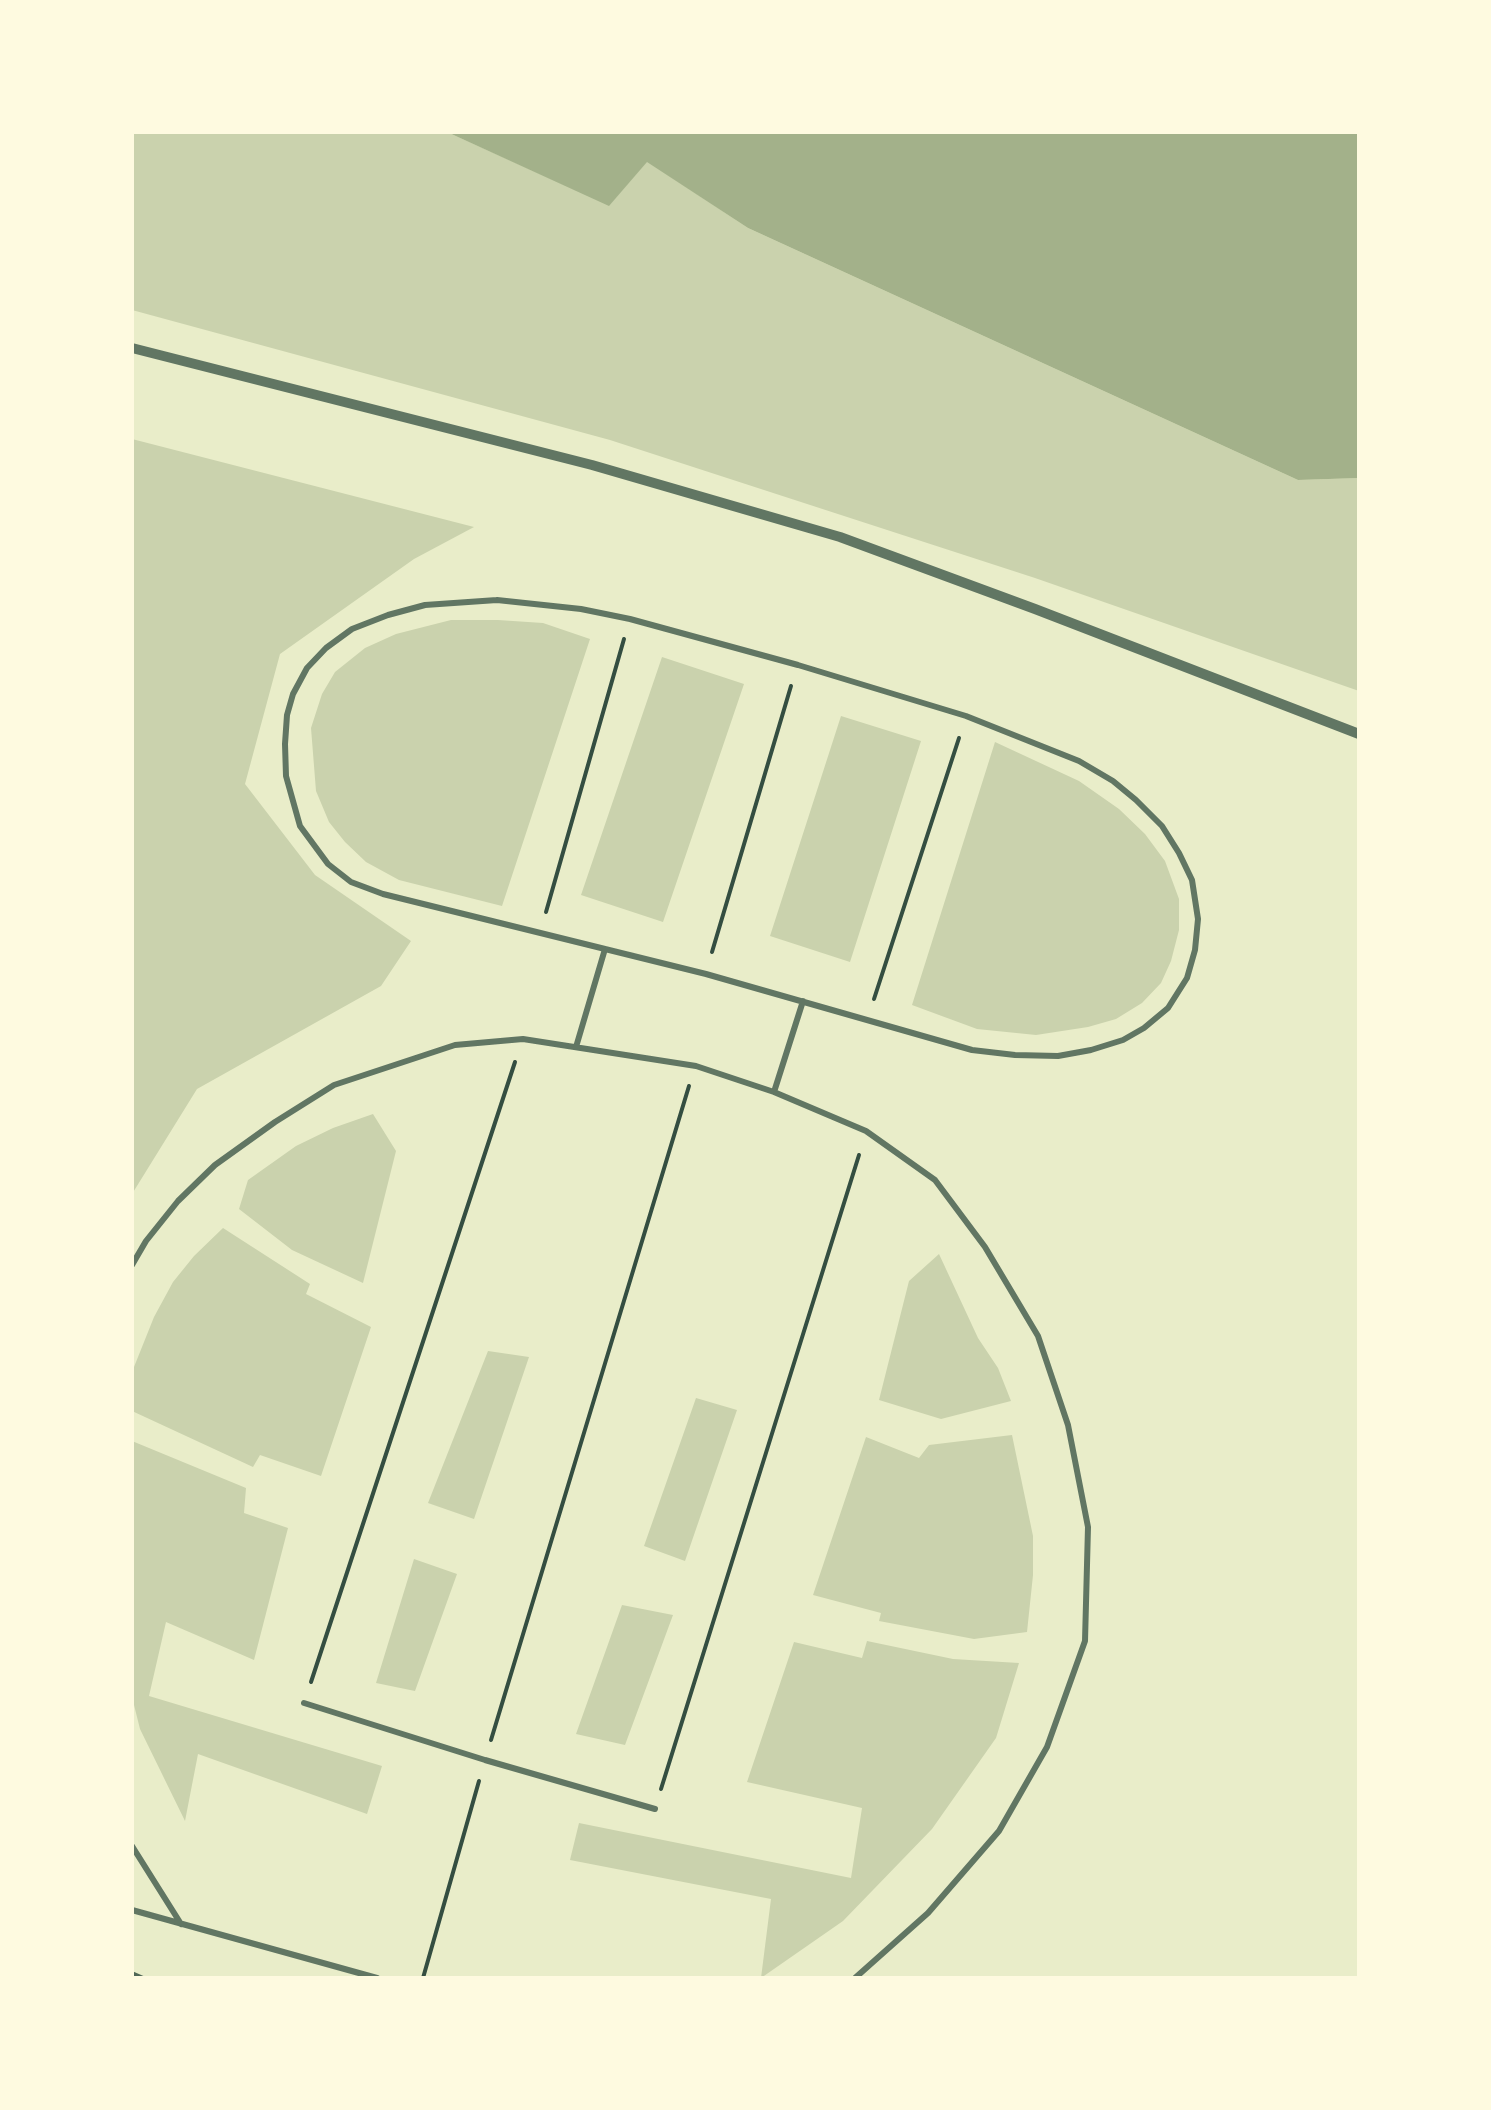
<!DOCTYPE html>
<style>
body{margin:0}
#map{position:relative;width:1491px;height:2110px;overflow:hidden;background:#e9edc9;font-family:"Titillium Web",sans-serif}
canvas{display:block}
.frame{position:absolute;inset:0;border:134px solid #fefae0;pointer-events:none}
</style>
<div id="map">
<canvas width="1491" height="2110"></canvas>
<div class="frame"></div>
</div>
<script>
const ctx = document.querySelector('canvas').getContext('2d');
ctx.lineJoin = 'round';
function fillPath(path, color) { ctx.fillStyle = color; ctx.fill(path, 'evenodd'); }
const toPath = rows => new Path2D(rows.map(r => 'M' + r).join(''));
function strokePath(path, color, width, dash) { ctx.strokeStyle = color; ctx.lineWidth = width; ctx.lineCap = dash ? 'butt' : 'round'; ctx.setLineDash(dash || []); ctx.stroke(path); }
fillPath(toPath([
 [132,132,447,132,609,205,647,161,748,228,1298,480,1359,478,1359,691,1035,578,610,440,132,310],
 [132,439,474,527,414,559,280,654,245,784,315,875,411,941,381,986,197,1089,132,1194],
 [451,620,498,620,543,623,590,639,502,906,399,880,366,862,345,842,329,822,316,791,311,728,322,694,335,672,365,648,396,634],
 [662,657,744,684,663,922,581,895],
 [841,716,921,741,850,962,770,936],
 [995,742,1079,781,1119,809,1145,834,1165,861,1179,899,1179,930,1171,961,1161,983,1142,1003,1116,1019,1088,1027,1036,1035,977,1029,912,1005],
 [373,1114,396,1151,363,1283,292,1250,239,1209,248,1180,296,1146,333,1128],
 [223,1228,310,1284,306,1294,371,1327,321,1476,260,1455,253,1467,132,1411,132,1372,154,1317,173,1282,194,1256],
 [939,1254,978,1338,998,1368,1011,1401,941,1419,879,1400,909,1281],
 [488,1351,529,1357,474,1519,428,1503],
 [696,1398,737,1410,685,1561,644,1546],
 [1012,1435,1033,1536,1033,1575,1027,1632,974,1639,879,1621,881,1613,813,1595,866,1437,919,1458,929,1445],
 [132,1441,246,1488,244,1513,288,1528,254,1660,166,1622,149,1696,382,1766,367,1814,198,1754,185,1821,140,1729,132,1697],
 [414,1559,457,1574,415,1691,376,1683],
 [622,1605,673,1615,625,1745,576,1734],
 [867,1641,953,1659,1019,1663,996,1738,932,1829,843,1921,761,1978,771,1899,570,1860,579,1823,851,1878,862,1808,747,1782,794,1642,862,1658]
]), '#cad2ad');
fillPath(toPath([
 [447,132,1359,132,1359,478,1298,480,748,228,647,162,609,206]
]), '#a3b18a');
fillPath(toPath([
 [132,1971,148,1978,132,1978]
]), '#4f6655');
strokePath(toPath([
 [546,912,624,639],
 [712,952,791,686],
 [874,999,959,738],
 [311,1682,515,1062],
 [491,1740,689,1086],
 [661,1789,859,1155],
 [423,1978,479,1781]
]), '#344e41', 4);
strokePath(toPath([
 [497,600,581,609,630,619,798,665,966,716,1079,761,1113,781,1136,800,1162,826,1179,853,1192,880,1198,919,1195,950,1187,978,1168,1008,1144,1028,1123,1040,1091,1050,1058,1056,1015,1055,972,1050,706,974,383,894,351,882,328,864,300,826,286,776,285,744,287,715,293,694,307,668,326,648,352,629,388,615,425,605,497,600],
 [576,1047,605,949],
 [774,1092,803,1001],
 [132,1265,146,1241,178,1201,215,1165,275,1122,334,1085,455,1045,523,1039,696,1066,774,1092,866,1131,935,1180,985,1247,1038,1336,1068,1425,1088,1527,1085,1641,1047,1747,999,1831,928,1913,855,1978],
 [304,1703,485,1760,655,1809],
 [132,1846,181,1924],
 [132,1910,377,1978]
]), '#617663', 6);
strokePath(toPath([
 [132,348,592,465,840,537,1035,609,1359,734]
]), '#617663', 10);
</script>
